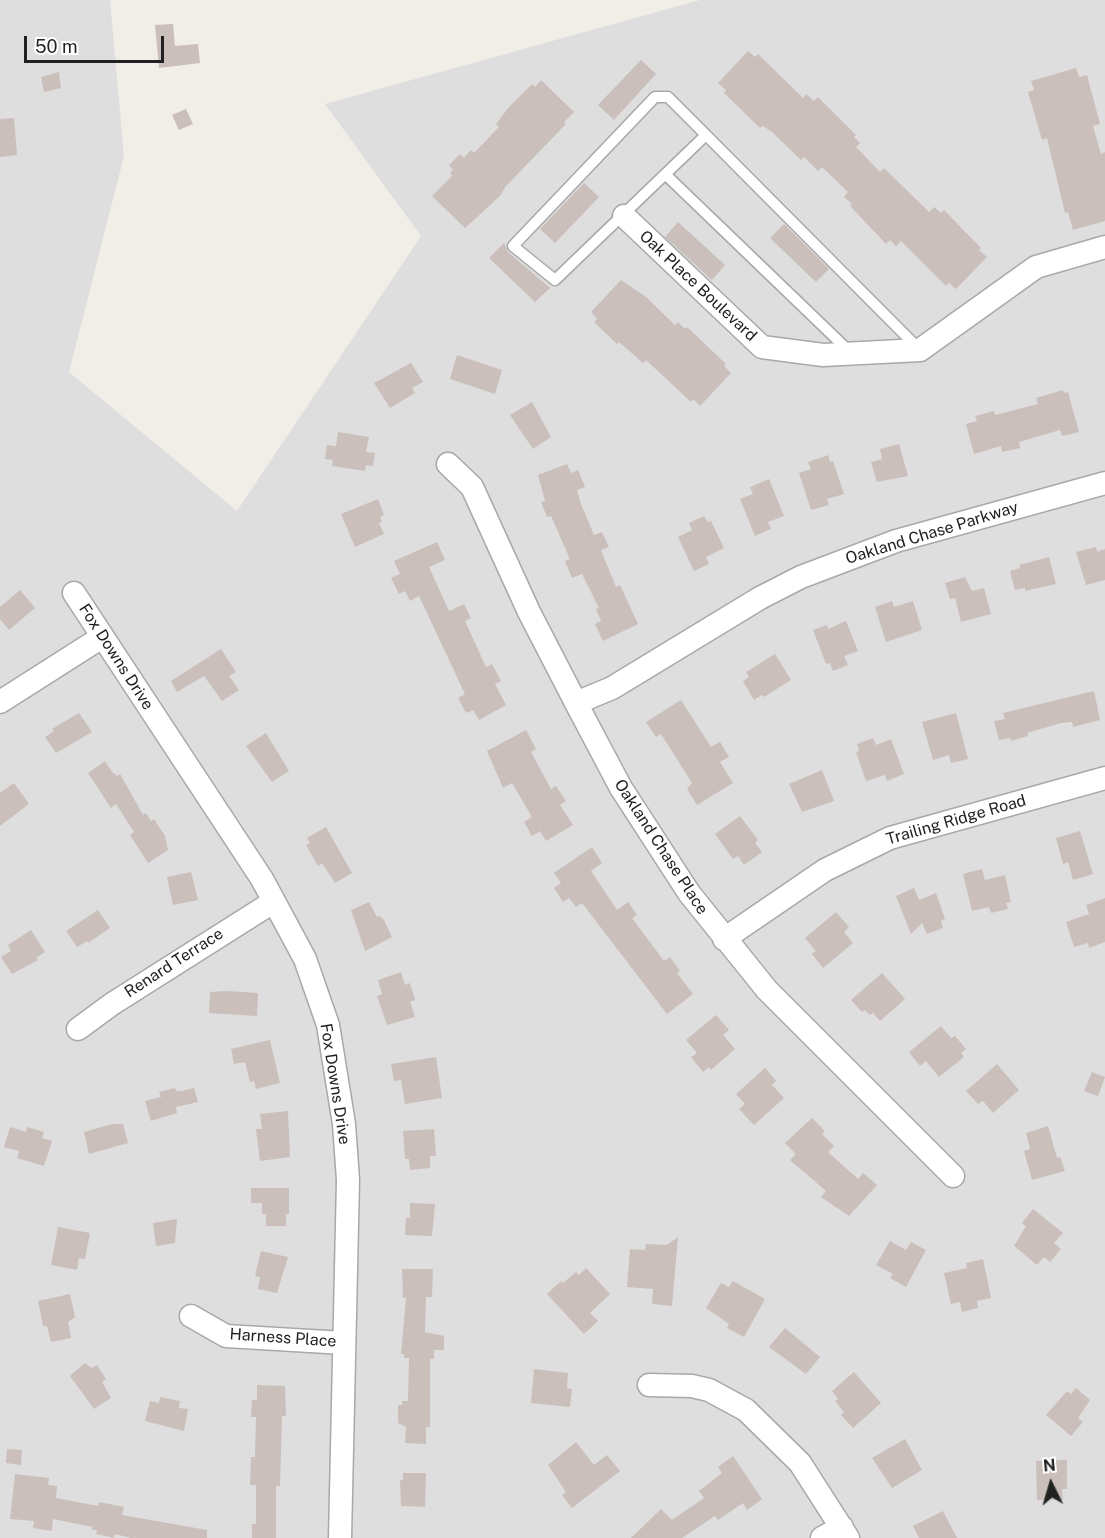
<!DOCTYPE html>
<style>
body{margin:0}
#map{position:relative;width:1105px;height:1538px;overflow:hidden;background:#f1ede7;font-family:"Public Sans",sans-serif}
canvas{display:block}
.north{position:absolute;left:1021px;top:1454px;width:60px;height:60px;-webkit-text-stroke:4px #fff;paint-order:stroke;rotate:355deg;font-size:16px;font-weight:700;line-height:24px;text-align:center;color:#212121}
.north::after{content:'';display:block;margin:auto;width:21px;height:27px;background:#212121;clip-path:polygon(50% 0,100% 100%,50% 72%,0 100%)}
.scale{position:absolute;left:24px;top:36px;width:140px;height:27px;box-sizing:border-box;border:3px solid #212121;border-top:0;padding-left:8px;font-size:18px;line-height:21px;white-space:nowrap;color:#212121;-webkit-text-stroke:4px #fff;paint-order:stroke}
</style>
<div id="map">
<canvas width="1105" height="1538"></canvas>
<div class="north">N</div>
<div class="scale">50 m</div>
</div>
<script>
const ctx = document.querySelector('canvas').getContext('2d');
ctx.lineJoin = 'round';
function fillPath(path, color) { ctx.fillStyle = color; ctx.fill(path, 'evenodd'); }
const toPath = rows => new Path2D(rows.map(r => 'M' + r).join(''));
function strokePath(path, color, width, dash) { ctx.strokeStyle = color; ctx.lineWidth = width; ctx.lineCap = dash ? 'butt' : 'round'; ctx.setLineDash(dash || []); ctx.stroke(path); }
function drawText(font, color, halo, rows, align = 'center') {
  ctx.font = font + ' "Public Sans",sans-serif'; ctx.lineWidth = 4.5; ctx.setLineDash([]); ctx.textBaseline = 'middle'; ctx.strokeStyle = halo; ctx.fillStyle = color; for (const [text, x, y, turn = 0] of rows) {
    ctx.save(); ctx.translate(x, y); ctx.rotate((+turn || 0) * Math.PI / 180); ctx.textAlign = isNaN(turn) ? turn : align; if (halo) ctx.strokeText(text, 0, 0); ctx.fillText(text, 0, 0); ctx.restore();
  }
}
fillPath(toPath([
 [0,0,110,0,124,156,69,372,237,511,421,236,325,104,700,0,1105,0,1105,1538,0,1538]
]), '#dfdede');
fillPath(toPath([
 [173,24,175,46,198,44,200,63,159,68,155,25],
 [748,51,755,57,758,54,803,98,806,94,814,101,818,97,856,135,854,137,860,143,856,147,880,172,884,168,929,212,934,207,941,213,944,210,981,248,979,250,987,257,956,289,949,283,946,286,901,241,896,246,890,240,886,244,850,206,852,204,844,197,848,192,822,167,818,171,804,157,801,160,772,132,763,126,760,128,724,93,726,90,718,83],
 [641,60,656,74,614,120,598,105],
 [1076,68,1079,77,1087,75,1100,124,1093,126,1101,154,1105,152,1105,221,1073,230,1068,212,1065,213,1047,138,1042,140,1028,92,1034,90,1031,81],
 [59,72,61,88,44,92,41,77],
 [541,80,574,112,564,122,566,124,506,186,500,196,465,228,432,196,452,176,450,173,453,170,449,165,460,154,464,158,471,150,474,153,499,127,496,124,509,107,532,84,535,87],
 [186,109,193,124,179,130,172,115],
 [14,118,17,155,0,157,0,119],
 [584,183,599,197,555,243,540,229],
 [678,222,725,265,712,280,665,237],
 [784,224,829,269,816,282,770,238],
 [504,243,508,252,550,288,535,302,489,258],
 [621,280,646,297,675,325,678,322,685,329,687,327,726,364,724,366,731,373,700,406,693,399,691,402,646,360,643,363,619,342,617,344,594,322,597,319,591,312],
 [457,355,502,370,495,394,450,379],
 [411,363,423,382,412,388,415,393,390,408,374,383],
 [1063,390,1064,393,1068,392,1079,432,1062,436,1060,430,1019,442,1020,448,1002,452,1001,446,974,454,966,424,977,421,975,416,994,411,995,415,1038,404,1036,398],
 [532,402,551,437,533,449,510,415],
 [338,432,369,437,366,452,375,453,373,466,366,465,365,471,332,466,333,460,325,459,327,445,336,446],
 [899,444,908,476,877,482,871,462,882,459,880,449],
 [828,455,830,462,833,461,844,494,827,499,829,505,811,510,799,473,811,469,808,462],
 [567,464,571,473,578,470,585,487,577,490,581,504,594,535,602,532,609,547,601,550,616,587,620,585,638,624,603,641,595,624,601,621,596,609,599,608,582,574,572,578,565,561,570,559,551,516,547,517,541,502,545,501,538,475],
 [769,479,784,516,768,522,771,529,755,536,740,499,753,494,750,487],
 [378,499,384,515,380,517,382,522,379,523,384,534,355,547,341,514],
 [704,516,708,522,711,521,724,548,706,557,709,564,694,571,678,537,692,530,689,523],
 [437,542,445,560,429,567,449,611,464,604,471,618,465,621,486,667,492,664,501,681,495,684,506,705,479,720,473,710,466,713,458,698,465,694,419,596,410,601,405,591,399,594,391,578,400,574,394,561],
 [1096,547,1097,552,1105,549,1105,580,1086,585,1076,552],
 [1049,557,1056,584,1025,591,1025,588,1015,590,1010,571,1020,568,1019,565],
 [965,577,972,591,984,588,991,614,961,622,955,598,950,599,945,583],
 [20,590,35,608,9,630,0,619,0,607],
 [892,601,894,607,913,601,922,630,886,642,875,607],
 [846,621,858,651,844,656,848,665,833,671,830,663,826,664,813,630,827,625,828,629],
 [221,649,236,672,229,676,239,690,222,701,204,676,177,692,171,681],
 [775,654,791,680,764,697,762,695,754,700,743,681,749,677,746,672],
 [1094,691,1100,720,1073,727,1072,722,1061,723,1027,733,1028,736,1011,741,1010,738,999,740,994,721,1005,719,1003,713],
 [681,700,711,747,720,742,729,757,720,762,733,783,697,805,687,789,692,783,661,734,656,737,646,722],
 [79,713,92,732,56,753,45,737,54,731,52,729],
 [956,713,968,759,951,763,949,755,933,760,922,722],
 [526,730,536,749,531,752,551,789,556,786,566,801,560,805,573,825,546,841,540,831,532,836,524,822,532,817,512,783,503,788,487,751],
 [266,733,289,771,272,782,246,746],
 [873,738,876,745,891,739,904,774,887,781,885,775,866,781,856,752,859,751,857,744],
 [105,761,112,772,117,776,120,774,143,815,146,813,151,821,154,819,165,836,168,850,148,863,130,835,134,832,116,804,111,808,88,773],
 [822,770,834,801,802,812,789,784],
 [14,783,29,804,0,826,0,793],
 [740,816,758,840,755,843,762,852,744,865,738,856,733,859,715,834],
 [326,827,352,873,335,883,322,863,318,866,306,845,310,843,307,838],
 [1080,831,1093,874,1073,880,1068,862,1063,864,1056,838],
 [592,847,602,863,591,871,617,910,628,902,637,915,632,918,664,961,670,957,680,971,677,973,693,994,667,1014,582,903,576,907,569,898,563,902,554,888,561,883,554,873],
 [982,869,985,880,1005,875,1011,902,1006,903,1008,909,991,913,989,907,972,911,963,874],
 [191,872,198,900,173,905,167,877],
 [914,888,919,900,936,893,945,919,941,921,943,928,927,934,922,923,911,934,896,896],
 [1105,898,1105,942,1089,948,1088,943,1074,947,1066,922,1089,914,1086,905],
 [369,902,377,917,380,916,384,920,392,937,365,951,351,910],
 [98,910,110,928,88,943,87,941,77,947,66,931],
 [836,912,849,927,844,932,853,943,823,968,812,954,816,951,805,938],
 [31,930,45,952,36,958,38,960,12,974,1,957,11,951,8,945],
 [401,972,405,985,410,983,415,1000,410,1002,415,1017,387,1025,377,996,382,994,378,980],
 [882,973,905,999,880,1021,873,1013,870,1015,865,1010,862,1012,851,1000],
 [227,991,258,993,257,1016,209,1013,210,992],
 [716,1015,729,1030,723,1035,735,1049,711,1070,709,1067,703,1072,691,1057,697,1053,686,1040],
 [941,1026,951,1038,955,1036,966,1049,961,1053,964,1057,939,1077,926,1061,920,1066,909,1052],
 [270,1040,280,1083,256,1089,254,1081,250,1082,245,1062,234,1064,231,1049],
 [436,1057,442,1098,405,1104,401,1080,394,1081,391,1064],
 [997,1064,1019,1090,993,1113,983,1101,978,1104,966,1091],
 [765,1068,776,1081,772,1085,784,1098,754,1125,739,1109,745,1104,736,1094],
 [1092,1072,1105,1077,1098,1096,1084,1091],
 [175,1088,176,1091,181,1091,194,1088,198,1102,176,1107,177,1113,151,1121,145,1101,161,1097,159,1092],
 [288,1111,290,1157,260,1161,256,1129,262,1129,260,1114],
 [812,1118,825,1131,822,1134,834,1146,828,1152,858,1179,863,1173,877,1185,849,1216,821,1197,826,1191,790,1160,796,1154,785,1143],
 [112,1124,123,1124,128,1143,89,1154,84,1132],
 [1048,1126,1057,1158,1060,1157,1065,1171,1032,1180,1024,1151,1030,1149,1026,1133],
 [10,1127,26,1132,27,1127,44,1132,42,1138,52,1141,44,1166,17,1158,19,1151,4,1147],
 [434,1129,436,1156,430,1156,430,1168,410,1170,409,1159,405,1159,403,1131],
 [251,1188,289,1188,289,1214,286,1214,286,1226,266,1226,266,1214,262,1214,262,1203,251,1203],
 [410,1203,435,1204,432,1236,405,1235,406,1218,410,1218],
 [1033,1209,1063,1233,1054,1243,1061,1249,1050,1262,1044,1257,1037,1265,1014,1246,1026,1226,1022,1223],
 [177,1219,175,1243,156,1246,153,1223],
 [58,1227,90,1233,85,1259,79,1258,77,1270,51,1265],
 [678,1237,672,1306,652,1304,653,1289,627,1287,630,1249,645,1250,646,1244,667,1245],
 [890,1241,906,1250,911,1242,926,1250,906,1287,890,1278,893,1274,876,1265],
 [261,1251,288,1257,277,1293,258,1289,260,1277,255,1276],
 [983,1259,991,1298,977,1301,978,1308,962,1312,960,1302,951,1304,944,1273,967,1268,966,1263],
 [586,1268,610,1294,590,1313,598,1321,584,1334,547,1294,561,1281,563,1283,576,1272,579,1275],
 [402,1269,433,1269,432,1297,426,1297,425,1332,444,1336,444,1350,434,1350,434,1359,430,1359,430,1427,426,1427,426,1444,405,1443,406,1427,398,1423,398,1405,402,1405,402,1401,408,1401,409,1358,404,1358,404,1354,401,1354,406,1298,403,1298],
 [733,1281,765,1299,744,1337,727,1328,729,1324,706,1308,721,1283,729,1287],
 [70,1294,75,1317,68,1322,71,1338,51,1342,47,1326,43,1326,38,1301],
 [785,1328,820,1357,806,1374,769,1347],
 [85,1363,92,1368,97,1365,106,1379,102,1382,111,1398,94,1409,70,1376],
 [534,1369,568,1373,567,1388,572,1389,570,1407,531,1403],
 [854,1372,881,1403,853,1428,841,1415,844,1412,835,1401,838,1399,832,1391],
 [257,1385,285,1386,286,1416,282,1416,280,1486,276,1486,276,1538,252,1538,252,1524,256,1524,256,1485,250,1485,251,1457,255,1457,256,1417,251,1417,252,1400,257,1400],
 [1076,1388,1090,1400,1078,1418,1083,1422,1071,1436,1046,1415,1067,1391,1071,1394],
 [160,1397,180,1401,179,1408,188,1409,184,1431,145,1421,150,1401,159,1403],
 [905,1439,922,1470,892,1488,872,1458],
 [576,1442,594,1465,607,1455,620,1471,572,1508,562,1495,566,1492,548,1465],
 [7,1449,22,1450,21,1465,6,1463],
 [733,1456,762,1499,747,1510,743,1503,718,1520,715,1516,682,1538,631,1538,661,1509,672,1520,704,1498,699,1491,722,1473,718,1467],
 [1067,1460,1067,1489,1062,1489,1063,1500,1037,1500,1036,1461],
 [403,1473,426,1473,425,1507,401,1506,400,1480,403,1480],
 [15,1474,49,1478,48,1485,57,1486,56,1498,98,1506,99,1502,124,1507,122,1515,207,1530,207,1538,131,1538,115,1534,114,1538,96,1534,97,1530,92,1530,93,1527,53,1519,52,1531,33,1528,34,1521,10,1519],
 [943,1511,957,1538,919,1538,913,1526]
]), '#cabfba');
const service = toPath([
 [706,135,555,280,513,246,655,97,668,97,706,135,920,350],
 [666,175,849,351]
]);
const minor = toPath([
 [624,216,762,347,823,355,920,350,1036,267,1105,247],
 [448,464,472,487,529,612,576,703,621,788,689,893,767,990,953,1176],
 [74,593,262,879,305,959,328,1025,344,1124,348,1180,340,1538],
 [0,702,102,637],
 [576,703,612,688,760,598,801,577,896,541,1105,483],
 [724,939,825,870,890,838,1105,778],
 [78,1029,112,1004,273,902],
 [191,1316,226,1336,344,1343],
 [649,1385,692,1386,709,1390,746,1410,800,1463,848,1538],
 [822,1538,842,1527]
]);
strokePath(service, '#a8a8a8', 13);
strokePath(minor, '#a8a8a8', 25);
strokePath(service, '#fff', 10);
strokePath(minor, '#fff', 22);
drawText('16px', '#212121', '#fff', [
 ["Oak Place Boulevard",698,286,43],
 ["Oakland Chase Parkway",932,533,-17],
 ["Fox Downs Drive",116,657,57],
 ["Trailing Ridge Road",956,820,-16],
 ["Oakland Chase Place",661,847,57],
 ["Renard Terrace",174,963,-33],
 ["Fox Downs Drive",335,1084,81],
 ["Harness Place",283,1338,4]
]);
</script>
